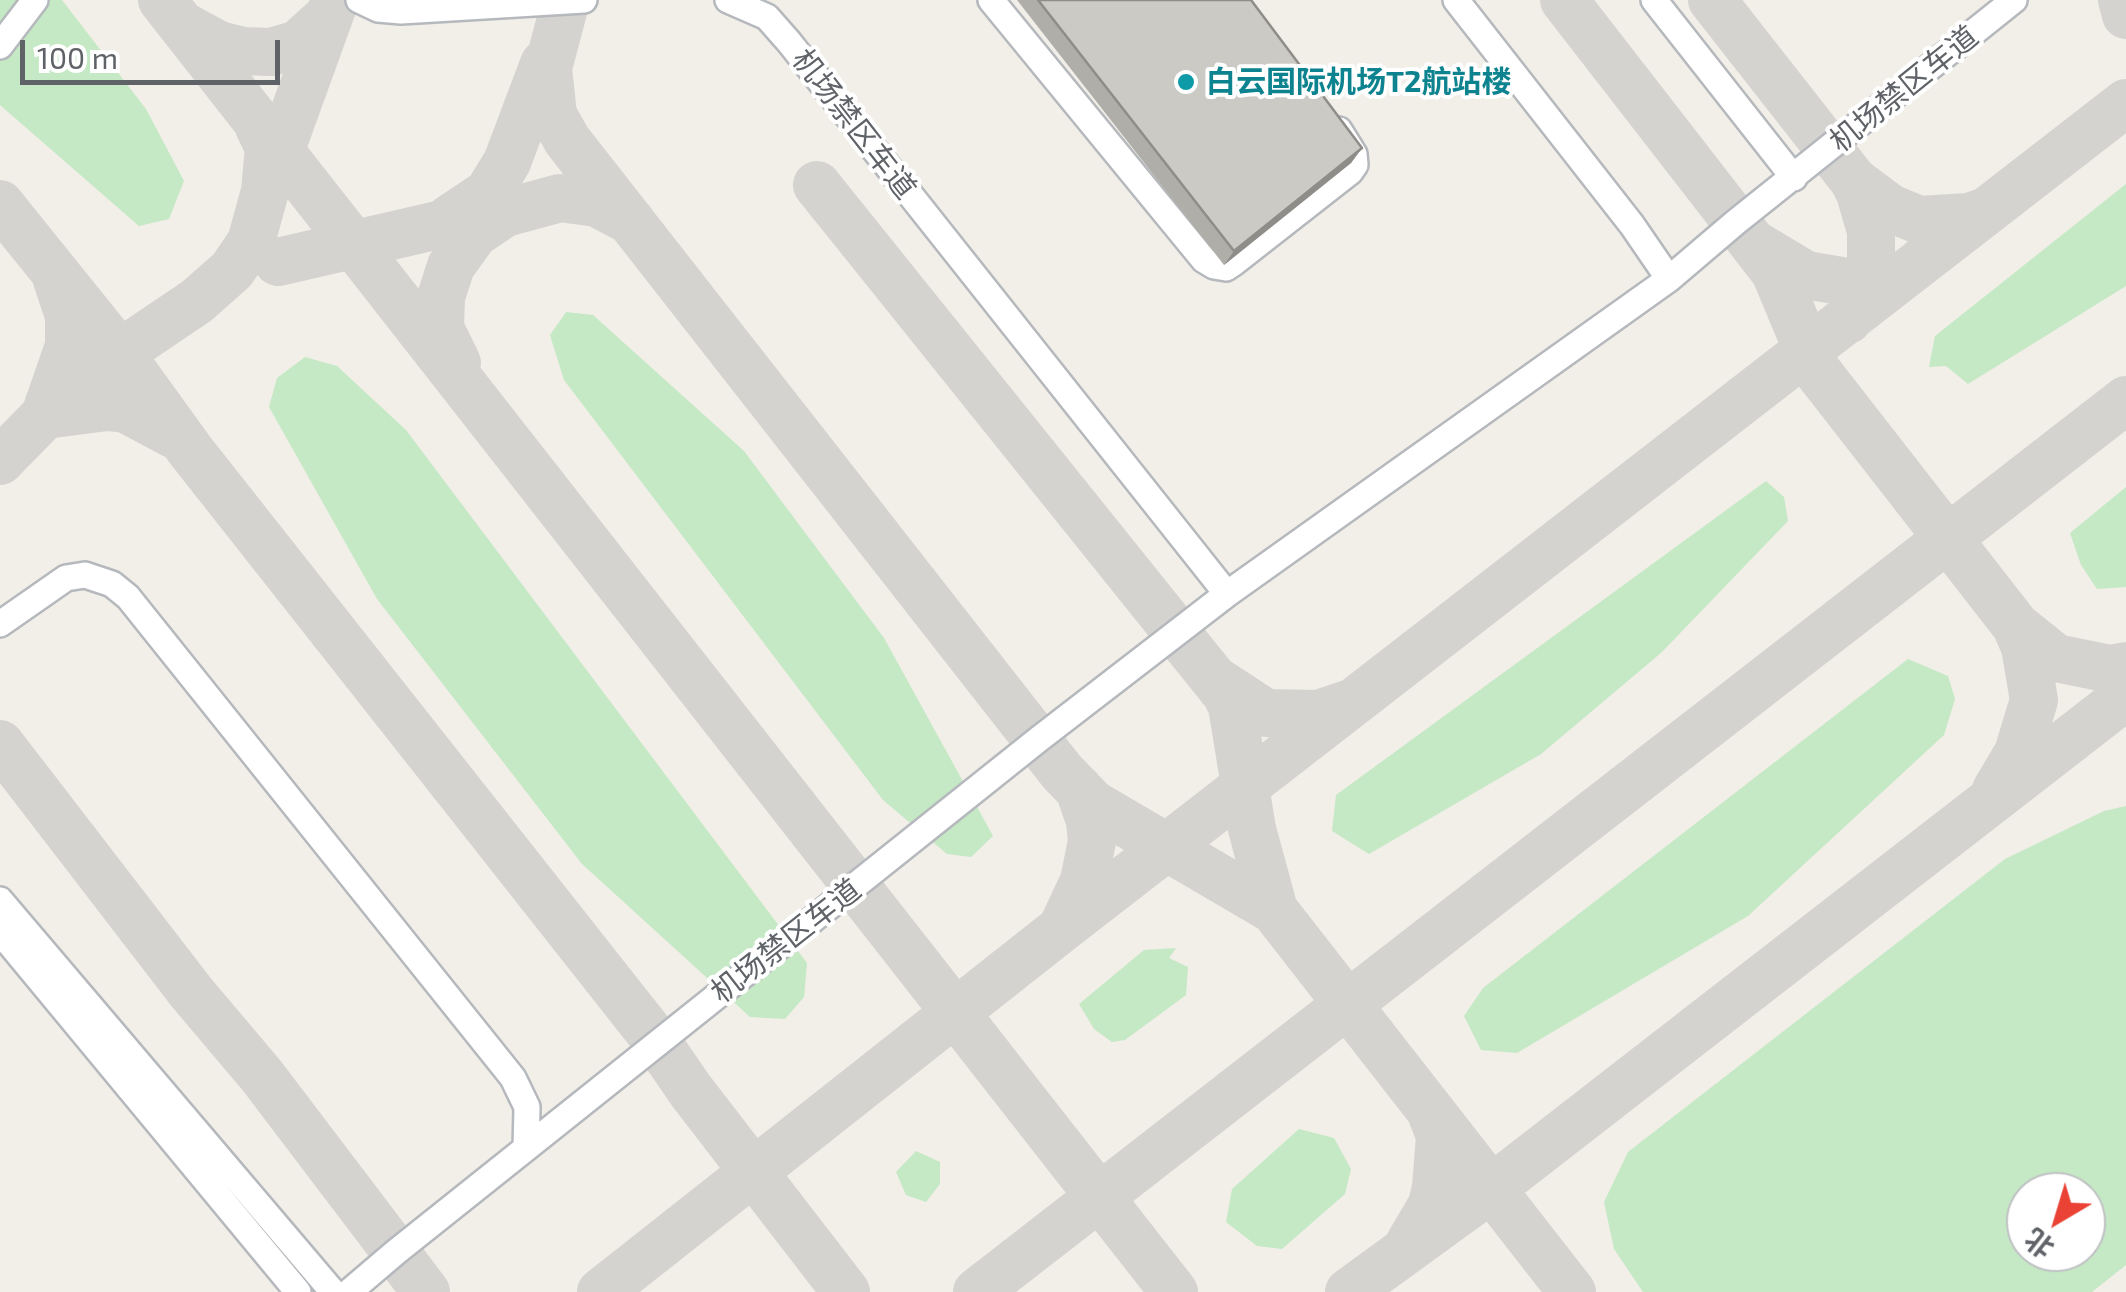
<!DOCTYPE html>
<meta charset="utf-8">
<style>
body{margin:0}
#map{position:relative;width:2126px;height:1292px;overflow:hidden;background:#f1efe8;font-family:"Exo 2","Noto Sans SC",sans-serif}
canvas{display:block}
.north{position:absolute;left:2006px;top:1172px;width:100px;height:100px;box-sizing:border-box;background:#fff;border:2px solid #bfc1c3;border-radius:50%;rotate:218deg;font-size:28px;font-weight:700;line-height:40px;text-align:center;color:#5f6368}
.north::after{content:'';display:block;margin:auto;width:35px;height:45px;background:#ea4335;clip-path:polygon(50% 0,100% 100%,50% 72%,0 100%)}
.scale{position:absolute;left:20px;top:40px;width:260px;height:45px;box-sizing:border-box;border:5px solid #5f6368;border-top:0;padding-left:12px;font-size:30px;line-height:35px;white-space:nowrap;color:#5f6368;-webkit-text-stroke:8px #fff;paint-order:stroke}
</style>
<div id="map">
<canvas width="2126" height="1292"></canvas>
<div class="north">北</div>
<div class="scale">100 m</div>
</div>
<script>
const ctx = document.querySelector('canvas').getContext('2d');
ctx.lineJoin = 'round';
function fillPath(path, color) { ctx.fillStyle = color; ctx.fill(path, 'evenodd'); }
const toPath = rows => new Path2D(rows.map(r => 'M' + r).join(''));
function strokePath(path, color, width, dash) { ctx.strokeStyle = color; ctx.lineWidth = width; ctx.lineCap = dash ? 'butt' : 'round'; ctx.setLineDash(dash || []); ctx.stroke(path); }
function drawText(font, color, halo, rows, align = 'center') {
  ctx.font = font + ' "Exo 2","Noto Sans SC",sans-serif'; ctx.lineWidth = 8; ctx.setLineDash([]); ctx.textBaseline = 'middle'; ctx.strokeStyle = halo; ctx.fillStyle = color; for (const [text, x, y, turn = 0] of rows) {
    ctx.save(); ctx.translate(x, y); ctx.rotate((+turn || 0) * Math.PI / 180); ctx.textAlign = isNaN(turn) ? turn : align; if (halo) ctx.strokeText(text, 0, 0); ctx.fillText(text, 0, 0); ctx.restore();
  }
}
fillPath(toPath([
 [0,0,62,0,146,109,184,181,169,219,139,226,0,105],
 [2126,184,2126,286,1968,384,1946,366,1929,367,1935,336],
 [566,312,593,315,744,451,884,638,993,836,971,857,947,854,883,800,564,380,550,335],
 [305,357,337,366,406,430,807,963,804,997,785,1019,750,1017,582,864,377,599,269,407,277,378],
 [1766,481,1784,497,1788,521,1661,653,1541,754,1369,854,1332,831,1336,795],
 [2126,487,2126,587,2097,589,2081,565,2070,533],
 [1908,659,1948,676,1955,699,1944,735,1748,916,1517,1053,1481,1050,1464,1016,1483,988],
 [2126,806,2126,1265,2092,1292,1643,1292,1614,1249,1604,1202,1628,1152,2005,859,2104,811],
 [2026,1192,2086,1192,2086,1252,2026,1252],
 [1176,948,1169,958,1188,967,1186,995,1125,1040,1112,1042,1094,1029,1079,1004,1144,950],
 [1299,1129,1334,1138,1351,1169,1345,1194,1282,1249,1257,1246,1226,1222,1232,1189],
 [916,1151,940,1162,940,1184,926,1202,906,1195,896,1172]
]), '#c5e8c5');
strokePath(toPath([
 [162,0,1174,1292],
 [566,0,548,68,553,115,567,140,1062,772,1093,804,1274,910,1572,1292],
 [1564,0,1775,272,1815,368,2016,626,2056,658,2110,669,2126,666],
 [1712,0,1854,181,1860,193,1871,231,1871,263,1848,320],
 [2122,0,2126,15],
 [184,26,219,45,243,51,271,52,298,44,329,16],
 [272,174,335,0],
 [1854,181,1890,208,1919,220,1969,217,1983,212],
 [817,185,1226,694,1232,706,1252,829,1274,910],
 [0,204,120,353,190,450,658,1043,691,1091,846,1292],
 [449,219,488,193,507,162,544,64],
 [1756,245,1806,275,1847,282,1889,276],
 [278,262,499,211],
 [57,280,69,316,69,346,45,415,107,407,126,409,175,435],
 [457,363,440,328,441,297,451,266,474,234,505,213,560,198,597,203,631,221],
 [0,461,45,415,120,353,197,301,232,270,251,242,265,191,269,148,259,127],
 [1217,681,1266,713,1318,714,1348,704],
 [0,744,191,992,262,1076,426,1292],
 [1996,790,2018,753,2034,700,2025,647,2016,626],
 [1062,928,1084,881,1092,841,1090,821,1079,789],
 [1409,1244,1432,1205,1436,1187,1440,1136,1430,1110],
 [601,1292,1061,929,2126,103],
 [977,1292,2126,400],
 [1349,1292,1492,1188,2126,696]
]), '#d4d3d0', 48);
const minor = toPath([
 [359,0,378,9,401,11,584,0],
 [991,0,1204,260,1214,266,1226,268,1235,262,1350,172,1355,165,1354,154,1339,130],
 [1456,0,1632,225,1669,279],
 [1654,0,1794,178],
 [0,46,35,0],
 [1227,594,1669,279,1736,222,2014,0],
 [0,624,66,578,85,575,112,584,128,597,513,1078,527,1107,526,1148],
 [0,900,333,1292],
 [0,932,298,1292],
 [349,1292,396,1252,1039,739,1227,594,789,42,767,17,728,0]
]);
strokePath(minor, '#b5b8bc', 30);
strokePath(minor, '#fff', 25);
fillPath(toPath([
 [1017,0,1251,0,1362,148,1351,163,1224,265]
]), '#afaea9');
fillPath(toPath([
 [1362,148,1351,163,1224,265,1234,251]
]), '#8f8d8a');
const building = toPath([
 [1038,0,1251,0,1362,148,1234,251,1038,0]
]);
fillPath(building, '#cccac5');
strokePath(building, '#8f8d8a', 2.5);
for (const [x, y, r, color] of [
 [1186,82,10,"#0f9aa8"]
]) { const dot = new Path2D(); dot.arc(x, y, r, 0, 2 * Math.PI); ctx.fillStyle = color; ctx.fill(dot); strokePath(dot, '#fff', 4); }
drawText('bold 30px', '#0d838f', '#fff', [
 ["白云国际机场T2航站楼",1206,82]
], 'left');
drawText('30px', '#5f6368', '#fff', [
 ["机场禁区车道",1904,89,-39],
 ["机场禁区车道",854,124,52],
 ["机场禁区车道",786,941,-38]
]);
</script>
